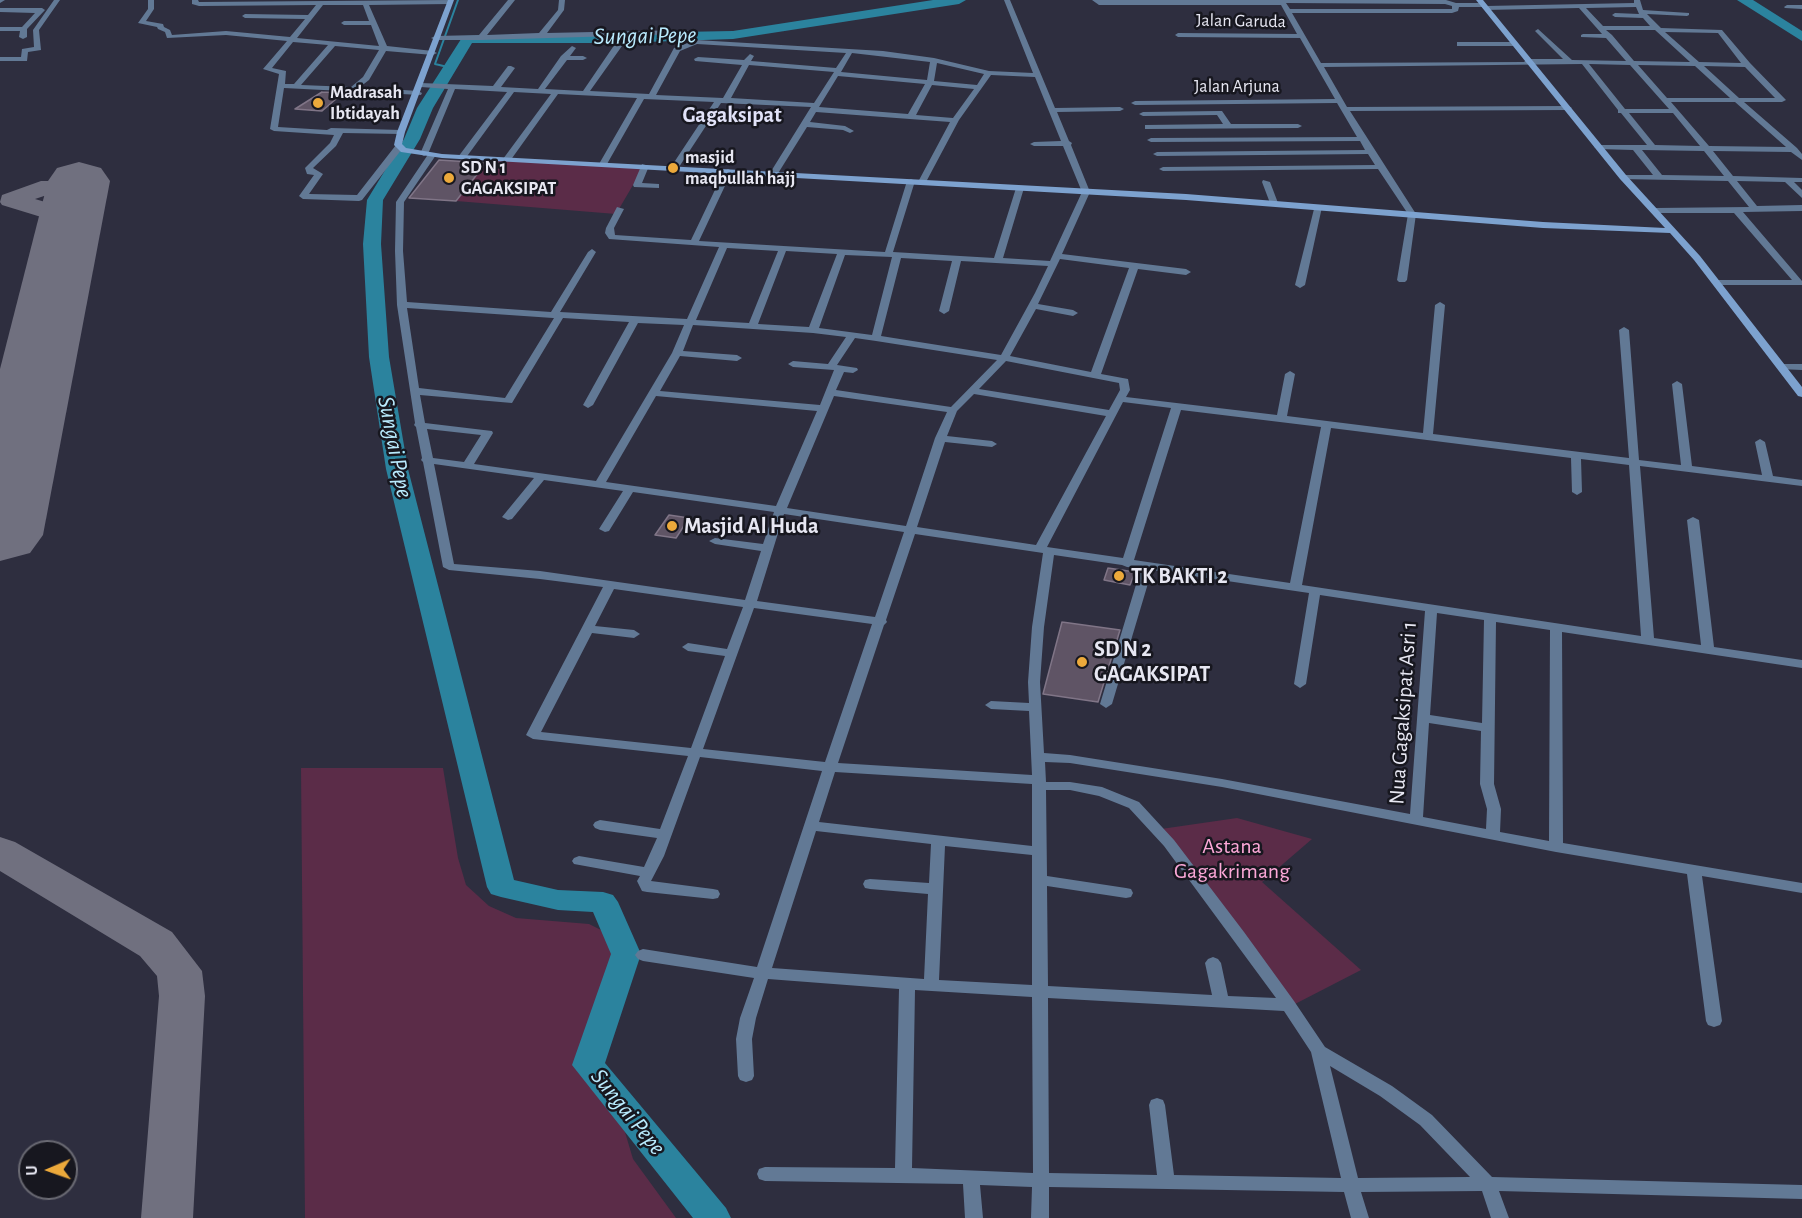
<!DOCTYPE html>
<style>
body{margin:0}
#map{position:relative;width:1802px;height:1218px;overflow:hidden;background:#2e2e3f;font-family:"Alegreya Sans",sans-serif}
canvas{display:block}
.north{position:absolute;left:18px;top:1140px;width:60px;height:60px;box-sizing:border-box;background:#17171f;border:2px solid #6a6a73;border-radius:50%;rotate:268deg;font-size:16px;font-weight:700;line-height:24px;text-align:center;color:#e7e7f2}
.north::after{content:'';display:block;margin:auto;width:21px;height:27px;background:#eca93b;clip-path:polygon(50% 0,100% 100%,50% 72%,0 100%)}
</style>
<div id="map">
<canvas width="1802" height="1218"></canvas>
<div class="north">U</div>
</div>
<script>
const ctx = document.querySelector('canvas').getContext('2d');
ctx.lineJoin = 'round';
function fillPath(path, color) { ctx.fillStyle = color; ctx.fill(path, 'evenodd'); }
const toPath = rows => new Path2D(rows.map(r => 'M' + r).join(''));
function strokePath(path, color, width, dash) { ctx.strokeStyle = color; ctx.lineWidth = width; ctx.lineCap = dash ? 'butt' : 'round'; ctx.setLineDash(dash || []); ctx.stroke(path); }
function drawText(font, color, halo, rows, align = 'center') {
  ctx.font = font + ' "Alegreya Sans",sans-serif'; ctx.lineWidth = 5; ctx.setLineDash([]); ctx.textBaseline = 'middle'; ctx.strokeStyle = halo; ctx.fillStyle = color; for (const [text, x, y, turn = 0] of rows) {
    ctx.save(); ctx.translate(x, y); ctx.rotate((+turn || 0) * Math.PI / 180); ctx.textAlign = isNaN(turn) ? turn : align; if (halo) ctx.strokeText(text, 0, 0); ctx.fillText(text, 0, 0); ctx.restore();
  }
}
fillPath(toPath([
 [489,159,643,168,616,214,456,201],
 [301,768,443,768,458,858,466,885,489,906,516,918,589,924,613,936,622,952,593,1039,610,1082,633,1159,676,1218,305,1218],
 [1237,818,1312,839,1262,882,1361,970,1295,1004,1161,829]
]), '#5b2c48');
strokePath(toPath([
 [452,68,435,64,458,0]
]), '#2b839e', 2);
fillPath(toPath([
 [933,0,966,0,959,4,733,39,616,43,472,43,433,108,420,139,383,200,381,244,389,357,408,469,514,880,558,890,603,892,613,895,618,902,641,954,605,1063,726,1208,731,1218,693,1218,572,1065,611,954,593,912,558,910,501,897,491,894,487,887,386,469,369,357,363,244,367,200,404,139,417,108,463,36,733,31,933,0],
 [1737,0,1753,0,1802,31,1802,41,1737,0]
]), '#2b839e');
fillPath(toPath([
 [41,181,77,181,94,187,99,197,97,203,77,218,82,228,78,234,69,236,60,234,51,220,2,205,0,202,2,195,41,181],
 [44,196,73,196,73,197,62,207,35,199,44,196],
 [0,837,15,842,172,932,202,971,205,996,193,1218,141,1218,159,996,157,976,140,956,0,871,0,837]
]), '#70707f');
fillPath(toPath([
 [79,162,101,168,110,181,43,535,30,553,0,561,0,369,48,181,57,168,79,162]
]), '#70707f');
const building = toPath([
 [322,92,343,93,322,111,295,109,322,92],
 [439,160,486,163,456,201,409,198,439,160],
 [669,515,689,518,676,538,655,535,669,515],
 [1108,568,1135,572,1130,585,1104,580,1108,568],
 [1062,622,1120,630,1098,702,1043,694,1062,622]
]);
fillPath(building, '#5f5465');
strokePath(building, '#807587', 1.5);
fillPath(toPath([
 [0,0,5,0,0,3,0,0],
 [54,0,60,0,39,30,41,50,28,52,27,61,0,61,0,57,21,57,22,49,34,47,33,30,54,0],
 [148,0,154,0,154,9,146,21,163,24,164,27,170,30,172,35,226,31,290,37,305,19,245,18,242,16,245,14,308,15,316,5,199,6,192,4,192,0,198,0,199,2,450,0,453,2,450,4,369,5,387,46,433,51,437,53,433,55,386,51,369,80,360,87,418,91,422,93,421,95,284,88,278,127,327,130,331,128,401,130,405,132,401,134,343,133,336,146,313,168,323,174,309,194,357,195,396,145,402,145,402,149,362,200,359,201,303,199,299,196,314,175,307,174,305,168,330,143,334,135,274,131,270,129,279,74,263,69,287,41,226,35,167,38,165,32,158,29,157,27,138,23,148,9,148,0],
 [323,5,363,5,369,21,344,21,341,23,344,25,371,25,379,46,297,38,323,5],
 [293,42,328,45,294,84,285,84,286,71,272,68,293,42],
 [335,46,379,50,363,77,351,87,301,85,335,46],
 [508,0,515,0,487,35,539,33,558,10,559,0,565,0,564,10,547,33,687,30,690,32,687,34,480,40,435,40,431,38,435,36,479,35,508,0],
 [1004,0,1010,0,1055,108,1120,107,1124,109,1120,111,1057,112,1069,141,1072,143,1071,145,1090,192,1062,254,1186,269,1191,272,1186,275,1138,269,1101,374,1128,379,1130,390,1126,397,1277,415,1285,374,1290,371,1295,374,1287,416,1423,433,1435,305,1440,302,1445,305,1433,434,1629,458,1619,330,1624,327,1629,330,1639,460,1681,465,1672,384,1677,381,1682,384,1692,466,1762,475,1755,442,1760,439,1765,442,1773,476,1802,480,1802,486,1640,466,1654,638,1701,645,1687,520,1693,517,1699,520,1714,647,1802,660,1802,668,1562,632,1563,843,1802,883,1802,893,1702,876,1722,1021,1720,1025,1714,1027,1708,1025,1706,1021,1687,874,1556,852,1222,787,1070,763,1045,762,1046,782,1070,782,1102,787,1139,802,1174,840,1244,932,1294,1001,1325,1047,1392,1086,1432,1115,1492,1177,1802,1185,1802,1199,1499,1191,1509,1218,1491,1218,1482,1191,1361,1192,1369,1218,1351,1218,1344,1192,1049,1187,1049,1218,1031,1218,1032,1187,980,1185,983,1218,965,1218,963,1184,765,1181,759,1179,757,1174,759,1169,765,1167,895,1168,899,989,768,979,756,1018,752,1039,754,1076,752,1080,746,1082,740,1080,738,1076,736,1039,740,1018,754,978,643,961,638,959,635,955,638,951,643,949,757,967,822,771,700,757,664,856,651,881,713,889,718,890,720,894,718,898,713,899,647,892,642,891,637,881,640,876,574,864,572,861,574,858,579,856,644,867,657,838,600,830,595,828,593,825,595,822,600,820,660,829,688,756,533,739,526,735,603,587,540,579,449,570,443,567,423,462,421,460,422,458,416,427,414,425,415,423,397,305,395,251,396,202,429,153,435,153,436,155,404,202,403,251,407,302,551,312,588,252,592,249,596,252,560,312,687,319,719,247,609,239,605,233,606,228,617,207,624,209,614,228,615,235,691,240,724,171,728,169,732,171,699,241,885,252,907,181,911,179,915,181,893,252,994,258,1016,188,1020,186,1024,188,1003,258,1050,261,1082,192,1063,146,1034,146,1030,144,1034,142,1061,141,1035,77,991,75,959,120,926,182,922,184,918,182,950,122,816,112,810,122,845,126,854,131,850,133,843,130,807,127,777,175,771,175,770,173,811,107,721,103,679,167,675,169,671,167,714,102,644,99,607,164,603,166,599,164,637,98,558,94,510,161,507,161,503,159,551,94,514,92,465,159,462,159,458,157,507,92,455,89,428,154,424,156,420,154,448,89,421,87,417,85,421,83,493,86,508,66,511,66,515,68,501,87,538,89,561,56,572,46,576,48,570,56,583,56,587,58,583,60,567,60,545,89,583,91,615,44,618,44,622,46,590,91,649,94,674,48,696,40,883,51,934,58,989,71,1033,73,1004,0],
 [697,44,846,53,836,68,751,61,754,56,750,54,744,60,698,57,694,59,695,61,742,65,723,98,656,95,680,51,697,44],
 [852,53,930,62,927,80,841,72,852,53],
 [937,63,984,74,977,85,934,81,937,63],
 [749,65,834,72,814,103,731,98,749,65],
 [838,76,925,84,908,114,819,107,838,76],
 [932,85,974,89,953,118,916,115,932,85],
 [727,248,778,251,749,323,696,320,727,248],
 [786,251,837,254,809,327,758,324,786,251],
 [845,255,892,257,872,335,819,328,845,255],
 [901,258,952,261,939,311,944,314,949,311,961,261,1048,266,1035,293,1001,355,881,336,901,258],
 [1060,259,1129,268,1091,372,1010,356,1036,309,1073,316,1078,313,1073,310,1038,304,1060,259],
 [407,308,553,318,554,318,505,398,419,388,407,308],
 [563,318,629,322,583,405,588,408,593,405,638,323,684,325,672,353,596,481,474,464,493,433,492,431,425,423,420,395,512,403,563,318],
 [693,325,813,333,846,337,828,364,793,361,788,364,793,367,834,370,820,405,660,391,680,356,737,361,742,358,737,355,683,351,693,325],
 [855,338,876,341,997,360,951,407,836,390,844,372,853,373,858,370,857,368,837,365,855,338],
 [1006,361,1119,383,1120,390,1109,410,979,389,1006,361],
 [974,394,1106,416,1036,545,917,527,945,442,992,447,997,444,992,441,947,436,957,411,974,394],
 [656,396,817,411,776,506,606,482,656,396],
 [834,396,947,412,935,438,906,526,787,508,834,396],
 [1123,402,1171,408,1123,558,1047,547,1123,402],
 [1181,410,1321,427,1290,583,1134,560,1181,410],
 [1331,428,1571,458,1572,492,1577,495,1582,492,1581,459,1629,465,1641,636,1302,585,1331,428],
 [427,429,481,435,464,462,433,458,427,429],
 [434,464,534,478,502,517,508,520,512,519,544,480,623,491,599,529,605,532,609,531,633,492,774,512,763,544,715,538,709,541,715,544,761,551,745,600,540,571,454,564,434,464],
 [784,514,904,532,875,617,757,601,784,514],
 [915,534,1043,553,1032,627,1028,682,1029,703,991,701,985,705,991,709,1029,711,1032,775,838,763,884,625,887,622,886,620,915,534],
 [1054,555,1122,565,1127,567,1141,568,1100,704,1106,708,1112,704,1152,570,1309,593,1294,684,1300,688,1306,684,1320,595,1425,611,1410,814,1222,779,1070,755,1044,753,1040,682,1044,627,1054,555],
 [614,589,743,607,727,649,688,643,682,647,688,651,725,656,691,748,541,732,592,633,634,638,640,634,634,630,595,626,614,589],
 [754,608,872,624,825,762,703,749,754,608],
 [1437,613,1484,620,1482,723,1430,715,1437,613],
 [1496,622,1550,630,1549,841,1500,832,1501,809,1494,784,1496,622],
 [1429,723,1481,731,1480,784,1487,809,1486,829,1423,817,1429,723],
 [835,772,1032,784,1032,846,819,822,835,772],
 [1046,790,1070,790,1099,796,1129,808,1164,846,1276,998,1228,996,1221,963,1218,959,1213,957,1208,959,1205,963,1212,995,1048,986,1047,886,1126,898,1131,897,1133,893,1131,889,1126,888,1047,876,1046,790],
 [816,831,931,844,929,883,870,879,865,880,863,884,865,888,870,889,928,894,924,979,772,968,816,831],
 [945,846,1032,855,1032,985,939,980,945,846],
 [915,990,1032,997,1033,1173,912,1168,915,990],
 [1048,998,1284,1011,1311,1052,1341,1178,1174,1175,1165,1105,1163,1100,1157,1098,1151,1100,1149,1105,1157,1175,1049,1173,1048,998],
 [1330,1066,1380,1096,1420,1125,1470,1177,1358,1178,1330,1066],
 [1092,0,1446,0,1456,3,1483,3,1486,6,1634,3,1634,0,1640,0,1643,10,1689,13,1689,15,1687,16,1647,14,1661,28,1722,30,1750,63,1786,100,1782,102,1744,102,1797,148,1802,154,1802,160,1791,152,1713,151,1733,176,1802,178,1802,182,1794,182,1802,190,1802,198,1785,182,1737,181,1757,206,1802,205,1802,211,1743,212,1802,281,1802,285,1714,285,1714,281,1717,280,1792,280,1734,213,1652,213,1652,209,1655,208,1749,207,1728,181,1620,179,1620,175,1653,175,1633,150,1598,149,1594,147,1595,145,1647,145,1621,113,1618,113,1618,110,1582,64,1324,67,1347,107,1568,106,1572,108,1568,110,1350,111,1416,214,1407,280,1405,282,1399,282,1397,280,1408,214,1378,169,1163,171,1159,169,1163,167,1375,165,1368,154,1157,156,1153,154,1157,152,1365,150,1360,141,1151,142,1147,140,1151,138,1357,137,1337,103,1135,105,1131,103,1135,101,1335,99,1300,38,1178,37,1175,35,1178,33,1297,34,1281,5,1099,5,1092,0],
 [1286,3,1445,4,1452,6,1452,9,1290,9,1286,3],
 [1459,7,1482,7,1485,10,1579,8,1602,34,1583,34,1581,35,1581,37,1606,38,1626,61,1572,60,1538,29,1535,31,1563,59,1527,59,1524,62,1321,63,1292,13,1452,13,1458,11,1459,7],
 [1636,7,1639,14,1615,13,1612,15,1615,17,1643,18,1650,26,1603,26,1586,8,1636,7],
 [1606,30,1655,30,1690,62,1634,61,1612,35,1606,30],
 [1665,32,1718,33,1741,63,1699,62,1665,32],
 [1589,64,1630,65,1669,109,1625,109,1589,64],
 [1638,65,1695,66,1730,98,1667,98,1638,65],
 [1704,66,1745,67,1775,98,1739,98,1704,66],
 [1671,102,1735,102,1786,147,1709,146,1671,102],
 [1629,113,1673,113,1700,146,1655,145,1629,113],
 [1642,150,1704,151,1724,176,1662,175,1642,150],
 [1787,5,1802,5,1802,9,1785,8,1784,7,1787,5],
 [0,8,42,8,45,10,27,29,27,37,23,39,19,37,20,31,0,31,0,27,22,27,35,13,0,12,0,8],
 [1457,42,1513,42,1517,44,1513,46,1457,46,1457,42],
 [1219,111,1222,111,1231,124,1298,124,1302,126,1298,128,1148,129,1145,129,1145,125,1223,124,1217,115,1143,116,1139,114,1143,112,1219,111],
 [642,164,649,166,642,183,659,184,659,188,634,187,633,185,642,164],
 [1263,180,1270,182,1278,203,1277,205,1270,203,1262,182,1263,180],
 [1315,205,1322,207,1305,285,1300,288,1295,285,1315,205],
 [1782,364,1802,364,1802,370,1779,369,1777,367,1782,364]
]), '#627995');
fillPath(toPath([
 [448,0,454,0,405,132,402,144,406,148,442,154,1186,194,1543,222,1665,228,1620,179,1476,0,1483,0,1626,175,1700,256,1802,387,1802,397,1798,396,1694,260,1670,233,1543,228,1186,200,442,158,401,152,394,145,397,132,448,0]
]), '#7da2cf');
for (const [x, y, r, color] of [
 [318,103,6,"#eca93b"],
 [673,168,6,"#eca93b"],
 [449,178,6,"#eca93b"],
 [672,526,6,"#eca93b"],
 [1119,576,6,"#eca93b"],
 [1082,662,6,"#eca93b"]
]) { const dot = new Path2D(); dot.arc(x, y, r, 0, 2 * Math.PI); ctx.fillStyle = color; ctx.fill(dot); strokePath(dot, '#17171f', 2); }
drawText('18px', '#e7e7f2', '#17171f', [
 ["Jalan Garuda",1241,21,1],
 ["Jalan Arjuna",1237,87]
]);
drawText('bold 18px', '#e7e7f2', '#17171f', [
 ["Madrasah",330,93],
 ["Ibtidayah",330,114],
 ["masjid",685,158],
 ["maqbullah hajj",685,179],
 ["SD N 1",461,168],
 ["GAGAKSIPAT",461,189]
], 'left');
drawText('bold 22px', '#e1e2f8', '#17171f', [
 ["Gagaksipat",732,115]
]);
drawText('bold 22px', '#e7e7f2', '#17171f', [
 ["Masjid Al Huda",684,526],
 ["TK BAKTI 2",1131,576],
 ["SD N 2",1094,649],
 ["GAGAKSIPAT",1094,674]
], 'left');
drawText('22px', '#e7e7f2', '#17171f', [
 ["Nua Gagaksipat Asri 1",1403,713,-86]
]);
drawText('22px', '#fca8d8', '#17171f', [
 ["Astana",1232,846],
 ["Gagakrimang",1232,871]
]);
drawText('italic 24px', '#b9ebfe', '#17171f', [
 ["Sungai Pepe",645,36,-1],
 ["Sungai Pepe",395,447,79],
 ["Sungai Pepe",628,1112,51]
]);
</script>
